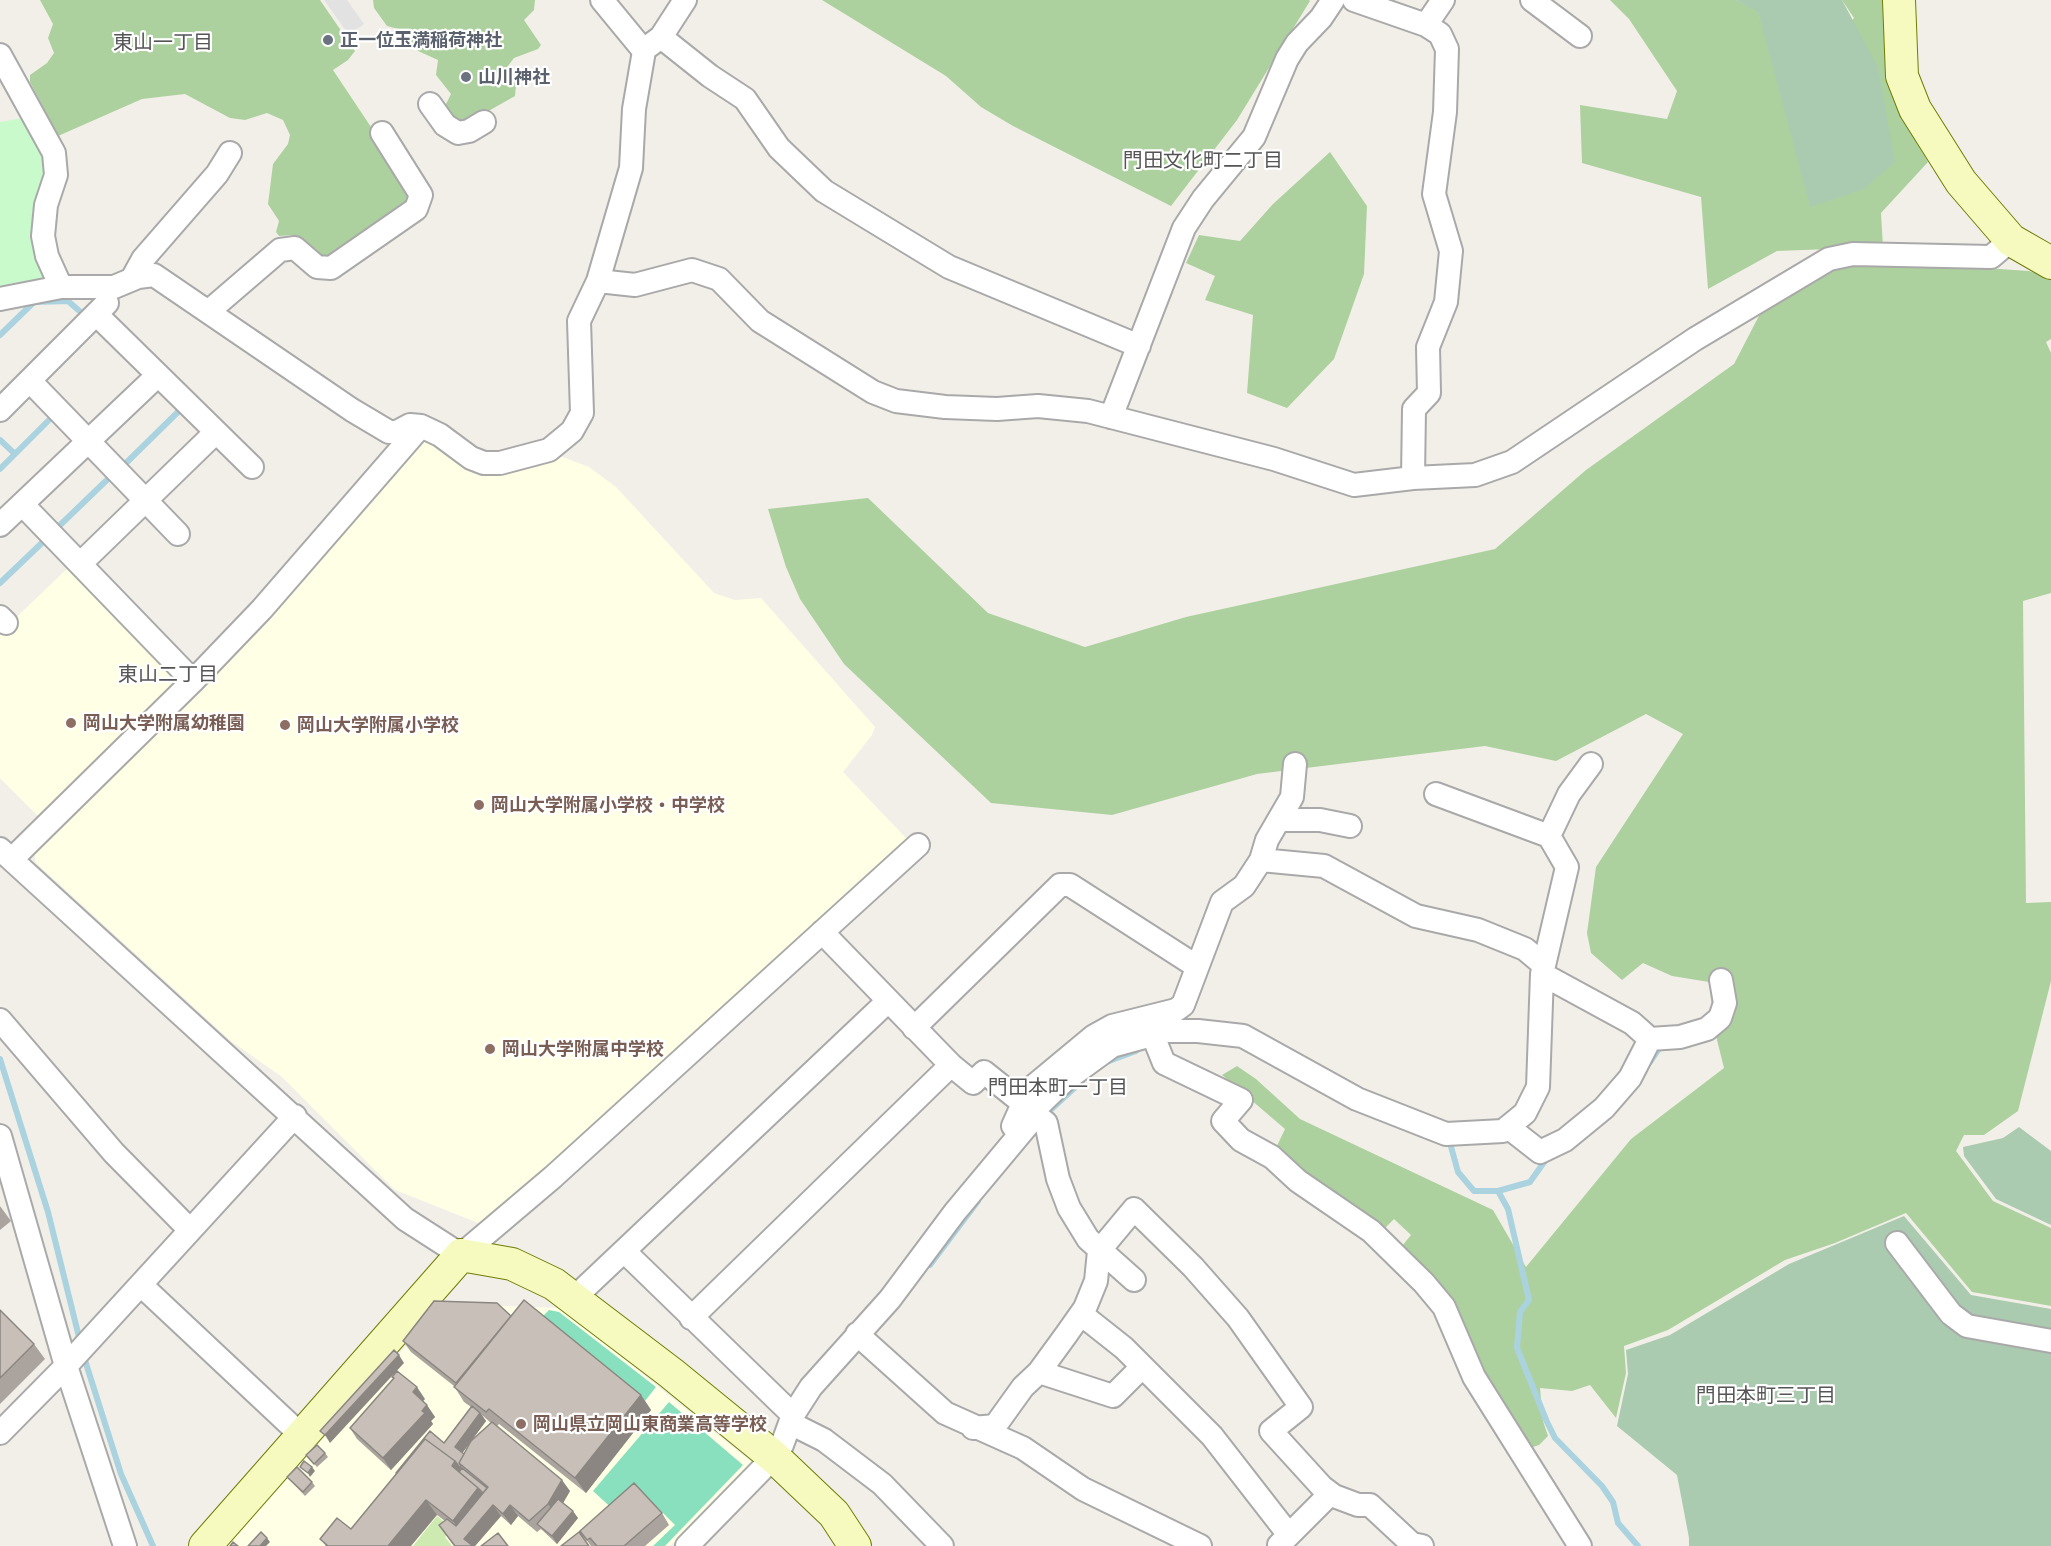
<!DOCTYPE html>
<meta charset="utf-8">
<style>
body{margin:0}
canvas{display:block;background:#f2efe9}
</style>
<canvas width="2051" height="1546"></canvas>
<script>
const ctx = document.querySelector('canvas').getContext('2d');
ctx.lineJoin = 'round';
function fillPath(path, color) { ctx.fillStyle = color; ctx.fill(path, 'evenodd'); }
const toPath = rows => new Path2D(rows.map(r => 'M' + r).join(''));
function strokePath(path, color, width, dash) { ctx.strokeStyle = color; ctx.lineWidth = width; ctx.lineCap = dash ? 'butt' : 'round'; ctx.setLineDash(dash || []); ctx.stroke(path); }
function drawText(font, color, halo, rows, align = 'center') {
  ctx.font = font + ' "Golos Text","Noto Sans JP",sans-serif'; ctx.lineWidth = 4.5; ctx.setLineDash([]); ctx.textBaseline = 'middle'; ctx.strokeStyle = halo; ctx.fillStyle = color; for (const [text, x, y, turn = 0] of rows) {
    ctx.save(); ctx.translate(x, y); ctx.rotate((+turn || 0) * Math.PI / 180); ctx.textAlign = isNaN(turn) ? turn : align; if (halo) ctx.strokeText(text, 0, 0); ctx.fillText(text, 0, 0); ctx.restore();
  }
}
fillPath(toPath([
 [430,439,479,471,557,455,589,467,616,487,714,593,735,600,761,598,875,727,872,735,843,772,906,838,905,847,481,1224,395,1190,282,1077,231,1041,35,862,35,851,261,629,419,442],
 [72,564,181,677,180,685,41,819,0,778,0,633],
 [451,1304,561,1308,754,1464,670,1546,227,1546,442,1306]
]), '#ffffe5');
fillPath(toPath([
 [437,1516,454,1530,445,1537,452,1546,413,1546]
]), '#cdebb0');
fillPath(toPath([
 [40,0,320,0,355,51,348,60,333,70,375,133,411,196,407,206,334,261,321,257,316,249,293,235,279,236,276,232,279,221,268,204,273,164,288,144,290,135,283,120,267,113,245,120,230,118,185,94,142,99,58,136,30,82,30,75,47,63,54,53,48,38,53,24],
 [373,0,535,0,534,10,524,20,541,45,538,49,514,58,508,66,516,85,515,96,469,122,455,120,445,106,451,94,436,75,438,60,418,51,402,30,387,26,374,8],
 [822,0,1309,0,1310,1,1237,120,1171,206,1013,126,981,107,946,76],
 [1610,0,1736,0,1758,11,1784,103,1854,18,1842,0,1887,0,1897,105,1928,162,1881,213,1883,247,1777,251,1708,289,1701,197,1582,163,1580,105,1667,119,1677,91,1629,19],
 [1330,152,1367,206,1364,274,1334,359,1287,408,1247,393,1253,315,1205,300,1215,276,1186,263,1199,235,1240,241,1273,204],
 [1912,263,2029,271,2051,278,2051,339,2046,342,2051,353,2051,593,2023,601,2026,903,2051,902,2051,981,2018,1111,1984,1135,1964,1135,1956,1151,1993,1201,2051,1228,2051,1306,1972,1292,1906,1213,1835,1243,1785,1260,1668,1330,1624,1346,1626,1373,1616,1418,1590,1385,1572,1391,1540,1388,1543,1421,1548,1436,1539,1445,1530,1448,1398,1251,1411,1235,1394,1219,1380,1233,1275,1150,1285,1129,1222,1075,1237,1066,1256,1079,1300,1119,1493,1210,1526,1267,1631,1139,1724,1068,1715,1032,1709,982,1672,976,1643,963,1622,980,1591,953,1587,933,1596,867,1683,734,1646,714,1556,761,1485,746,1257,774,1112,815,991,803,844,664,800,599,786,567,768,509,868,498,988,613,1085,647,1186,617,1495,549,1586,470,1734,364,1762,310,1834,265]
]), '#add19e');
fillPath(toPath([
 [1736,0,1842,0,1878,67,1895,162,1864,189,1810,207,1758,12],
 [2019,1127,2051,1151,2051,1225,1996,1199,1964,1156,1963,1147,2003,1138],
 [1904,1216,1971,1295,2051,1309,2051,1546,1689,1546,1689,1538,1677,1475,1617,1426,1628,1374,1626,1350,1670,1335,1789,1264]
]), '#aacbaf');
fillPath(toPath([
 [23,118,46,158,47,277,43,283,0,295,0,122]
]), '#c8facc');
fillPath(toPath([
 [549,1310,559,1312,656,1387,645,1401,542,1317],
 [669,1402,743,1465,665,1546,653,1546,675,1525,641,1491,616,1512,593,1491]
]), '#88e0be');
fillPath(toPath([
 [324,0,347,0,364,24,349,35]
]), '#e2e2e2');
strokePath(toPath([
 [0,335,34,302,68,301,84,315],
 [0,440,15,454],
 [124,465,181,409],
 [0,469,52,417],
 [56,529,110,477],
 [0,583,45,540],
 [0,1059,48,1212,80,1341],
 [1109,1061,1136,1051],
 [1650,1062,1658,1050],
 [1045,1115,1082,1081],
 [1446,1142,1450,1143,1458,1172,1474,1191,1498,1191,1508,1209,1529,1300,1520,1312,1517,1348,1547,1422,1555,1438,1602,1486,1613,1502,1618,1523,1638,1546],
 [1498,1191,1530,1182,1547,1158],
 [930,1265,978,1201],
 [83,1354,121,1474,153,1546]
]), '#aad3df', 6);
const street = toPath([
 [1354,0,1426,25,1440,34,1447,49,1445,112,1434,194,1451,251,1446,302,1428,347,1429,393,1414,409,1413,478],
 [1532,0,1580,36],
 [1426,25,1443,0],
 [661,37,710,76,745,99,779,148,824,191,949,267,1139,346],
 [649,46,661,37,685,0],
 [0,55,54,153,56,175,46,205,43,236,47,256,61,287],
 [430,104,445,125,458,133,469,131,484,122],
 [132,279,143,259,217,174,230,153],
 [598,281,635,285,692,270,719,279,760,321,873,392,896,401,945,407,997,409,1038,406,1088,411,1274,459,1354,485,1413,478,1475,475,1512,462,1695,339,1829,259,1853,254,1991,257,2011,240],
 [0,299,61,287,114,287,138,277,154,275,352,410,389,432,397,432,410,425,421,426,440,435,471,458,484,463,500,463,549,450,572,431,582,413,579,321,598,281,631,168,634,109,644,51,602,0],
 [209,311,280,250,295,248,317,267,331,268,416,209,421,195,382,133],
 [97,315,252,467],
 [30,381,178,534],
 [0,410,107,303],
 [1111,417,1184,228,1203,199,1254,137,1287,59,1297,43,1321,18,1333,0],
 [22,504,193,681],
 [0,525,158,375],
 [80,564,216,432],
 [0,617,6,623],
 [1279,820,1320,820,1350,826],
 [1549,836,1569,794,1591,764],
 [0,849,405,1219,461,1255,553,1177,918,845],
 [12,859,193,681,262,609,421,426],
 [1261,860,1324,866,1416,916,1478,930,1525,949,1544,965],
 [1542,974,1632,1023,1650,1039],
 [0,1020,114,1153,190,1230],
 [914,1028,1060,885,1070,885,1196,966],
 [1152,1033,1164,1063,1241,1100,1223,1121,1241,1140,1272,1157,1298,1181,1371,1231,1424,1283,1444,1307,1474,1377,1580,1546],
 [951,1065,973,1083,984,1072,1024,1104],
 [1036,1115,1046,1123,1058,1179,1069,1208,1088,1239,1134,1280],
 [1013,1126,1029,1090,1094,1036,1112,1026,1176,1010,1183,1005,1222,902,1244,886,1261,860,1267,840,1292,797,1295,764],
 [1508,1127,1540,1152,1565,1140,1604,1108,1630,1078,1650,1039,1680,1037,1707,1029,1720,1018,1725,1003,1721,980],
 [0,1136,66,1366,125,1546],
 [1897,1243,1951,1314,1967,1326,2051,1341],
 [624,1251,793,1415],
 [141,1285,302,1436],
 [573,1299,887,1002],
 [1081,1314,1124,1348,1212,1436,1289,1535],
 [691,1318,951,1065,822,932],
 [857,1334,945,1413,1023,1448,1083,1489,1200,1546],
 [1039,1372,1113,1396,1142,1367],
 [790,1423,824,1440,882,1484,942,1546],
 [973,1428,995,1426,1023,1387,1039,1372,1066,1335,1085,1308,1096,1281,1099,1251,1134,1209,1193,1267,1238,1318,1301,1407,1271,1431,1322,1487,1334,1496,1358,1505,1370,1505,1412,1544,1422,1546],
 [0,1433,66,1366,295,1116],
 [1279,1545,1330,1494],
 [687,1546,774,1457,782,1445,793,1415,811,1387,890,1299,955,1212,1036,1115,1039,1105,1064,1081,1112,1046,1167,1031,1198,1031,1243,1036,1357,1099,1446,1134,1503,1131,1525,1113,1538,1087,1542,974,1567,867,1549,836,1436,794]
]);
const secondary = toPath([
 [1899,0,1902,76,1915,109,1961,182,2011,240,2051,263],
 [205,1546,461,1255,512,1264,554,1284,671,1373,774,1457,834,1514,855,1546]
]);
strokePath(street, '#a9a9a9', 26);
strokePath(secondary, '#707d05', 34);
strokePath(street, '#fff', 22);
strokePath(secondary, '#f7fabf', 32);
fillPath(toPath([
 [0,1206,11,1221,0,1230],
 [0,1310,34,1344,45,1359,0,1404],
 [511,1316,641,1395,651,1410,586,1493,499,1424,497,1426,570,1491,563,1503,578,1518,557,1544,541,1529,537,1532,518,1516,511,1525,501,1516,475,1546,454,1546,439,1525,445,1521,437,1515,326,1546,320,1539,351,1529,444,1443,471,1407,464,1402,454,1386,411,1352,403,1341],
 [482,1415,491,1423,464,1454,462,1453,486,1421],
 [425,1399,423,1401,435,1417,431,1421,433,1424,391,1470,357,1439,350,1428],
 [325,1453,328,1457,317,1467,306,1455],
 [287,1477,312,1482,315,1486,305,1496],
 [662,1513,669,1525,645,1546,591,1546,580,1531]
]), '#aba49e');
fillPath(toPath([
 [399,1355,404,1363,330,1443,325,1435],
 [417,1387,425,1399,421,1403,413,1392],
 [641,1395,651,1410,586,1493,575,1478],
 [427,1405,435,1417,431,1421,433,1424,391,1470,383,1458],
 [480,1413,486,1421,461,1455,455,1447],
 [455,1461,466,1476,464,1478,452,1466],
 [312,1467,315,1471,310,1477,308,1473],
 [562,1480,570,1491,556,1515,548,1504],
 [478,1488,489,1503,463,1536,453,1521],
 [426,1500,437,1515,411,1546,388,1546],
 [493,1505,501,1516,475,1546,469,1546,464,1539],
 [510,1505,518,1516,511,1525,503,1514],
 [573,1511,578,1518,557,1544,552,1536],
 [267,1538,270,1542,266,1546,260,1546]
]), '#8b8681');
const building = toPath([
 [524,1300,641,1395,575,1478,489,1409,486,1412,454,1387,524,1300],
 [434,1301,497,1303,511,1316,456,1383,403,1341,434,1301],
 [0,1310,34,1344,0,1378,0,1310],
 [394,1350,399,1355,325,1435,320,1431,394,1350],
 [397,1371,417,1387,413,1392,427,1405,422,1411,425,1413,383,1458,350,1428,394,1378,392,1377,397,1371],
 [472,1406,480,1413,455,1447,464,1454,459,1463,461,1466,460,1468,455,1461,425,1439,396,1473,430,1431,444,1443,472,1406],
 [492,1422,562,1480,548,1504,529,1521,510,1505,503,1514,493,1505,464,1539,473,1546,455,1546,439,1525,447,1519,456,1526,488,1487,459,1463,471,1441,492,1422],
 [425,1439,455,1461,452,1466,478,1488,453,1521,426,1500,388,1546,326,1546,327,1545,320,1539,337,1518,351,1529,425,1439],
 [317,1445,325,1453,314,1464,306,1455,317,1445],
 [304,1461,312,1467,308,1473,300,1467,304,1461],
 [297,1467,312,1482,303,1492,287,1477,297,1467],
 [462,1468,487,1488,483,1493,478,1488,459,1472,462,1468],
 [634,1483,662,1513,624,1546,597,1546,590,1538,587,1540,580,1531,634,1483],
 [558,1499,573,1511,552,1536,537,1524,558,1499],
 [261,1532,267,1538,260,1546,248,1546,261,1532],
 [579,1532,589,1546,561,1546,579,1532],
 [498,1533,508,1546,481,1546,498,1533],
 [233,1542,238,1546,230,1546,233,1542]
]);
fillPath(building, '#c7bfb8');
strokePath(building, '#8b8681', 1.5);
for (const [x, y, r, color] of [
 [328,40,6,"#6b7280"],
 [466,77,6,"#6b7280"],
 [71,723,6,"#8d6e63"],
 [285,725,6,"#8d6e63"],
 [479,805,6,"#8d6e63"],
 [490,1049,6,"#8d6e63"],
 [521,1424,6,"#8d6e63"]
]) { const dot = new Path2D(); dot.arc(x, y, r, 0, 2 * Math.PI); ctx.fillStyle = color; ctx.fill(dot); strokePath(dot, '#fff', 2); }
drawText('bold 18px', '#5b616d', '#fff', [
 ["正一位玉満稲荷神社",340,40],
 ["山川神社",478,77]
], 'left');
drawText('bold 18px', '#785e54', '#fff', [
 ["岡山大学附属幼稚園",83,723],
 ["岡山大学附属小学校",297,725],
 ["岡山大学附属小学校・中学校",491,805],
 ["岡山大学附属中学校",502,1049],
 ["岡山県立岡山東商業高等学校",533,1424]
], 'left');
drawText('20px', '#555', '#fff', [
 ["東山一丁目",163,43],
 ["門田文化町二丁目",1203,161],
 ["東山二丁目",168,675],
 ["門田本町一丁目",1058,1088],
 ["門田本町三丁目",1766,1396]
]);
</script>
